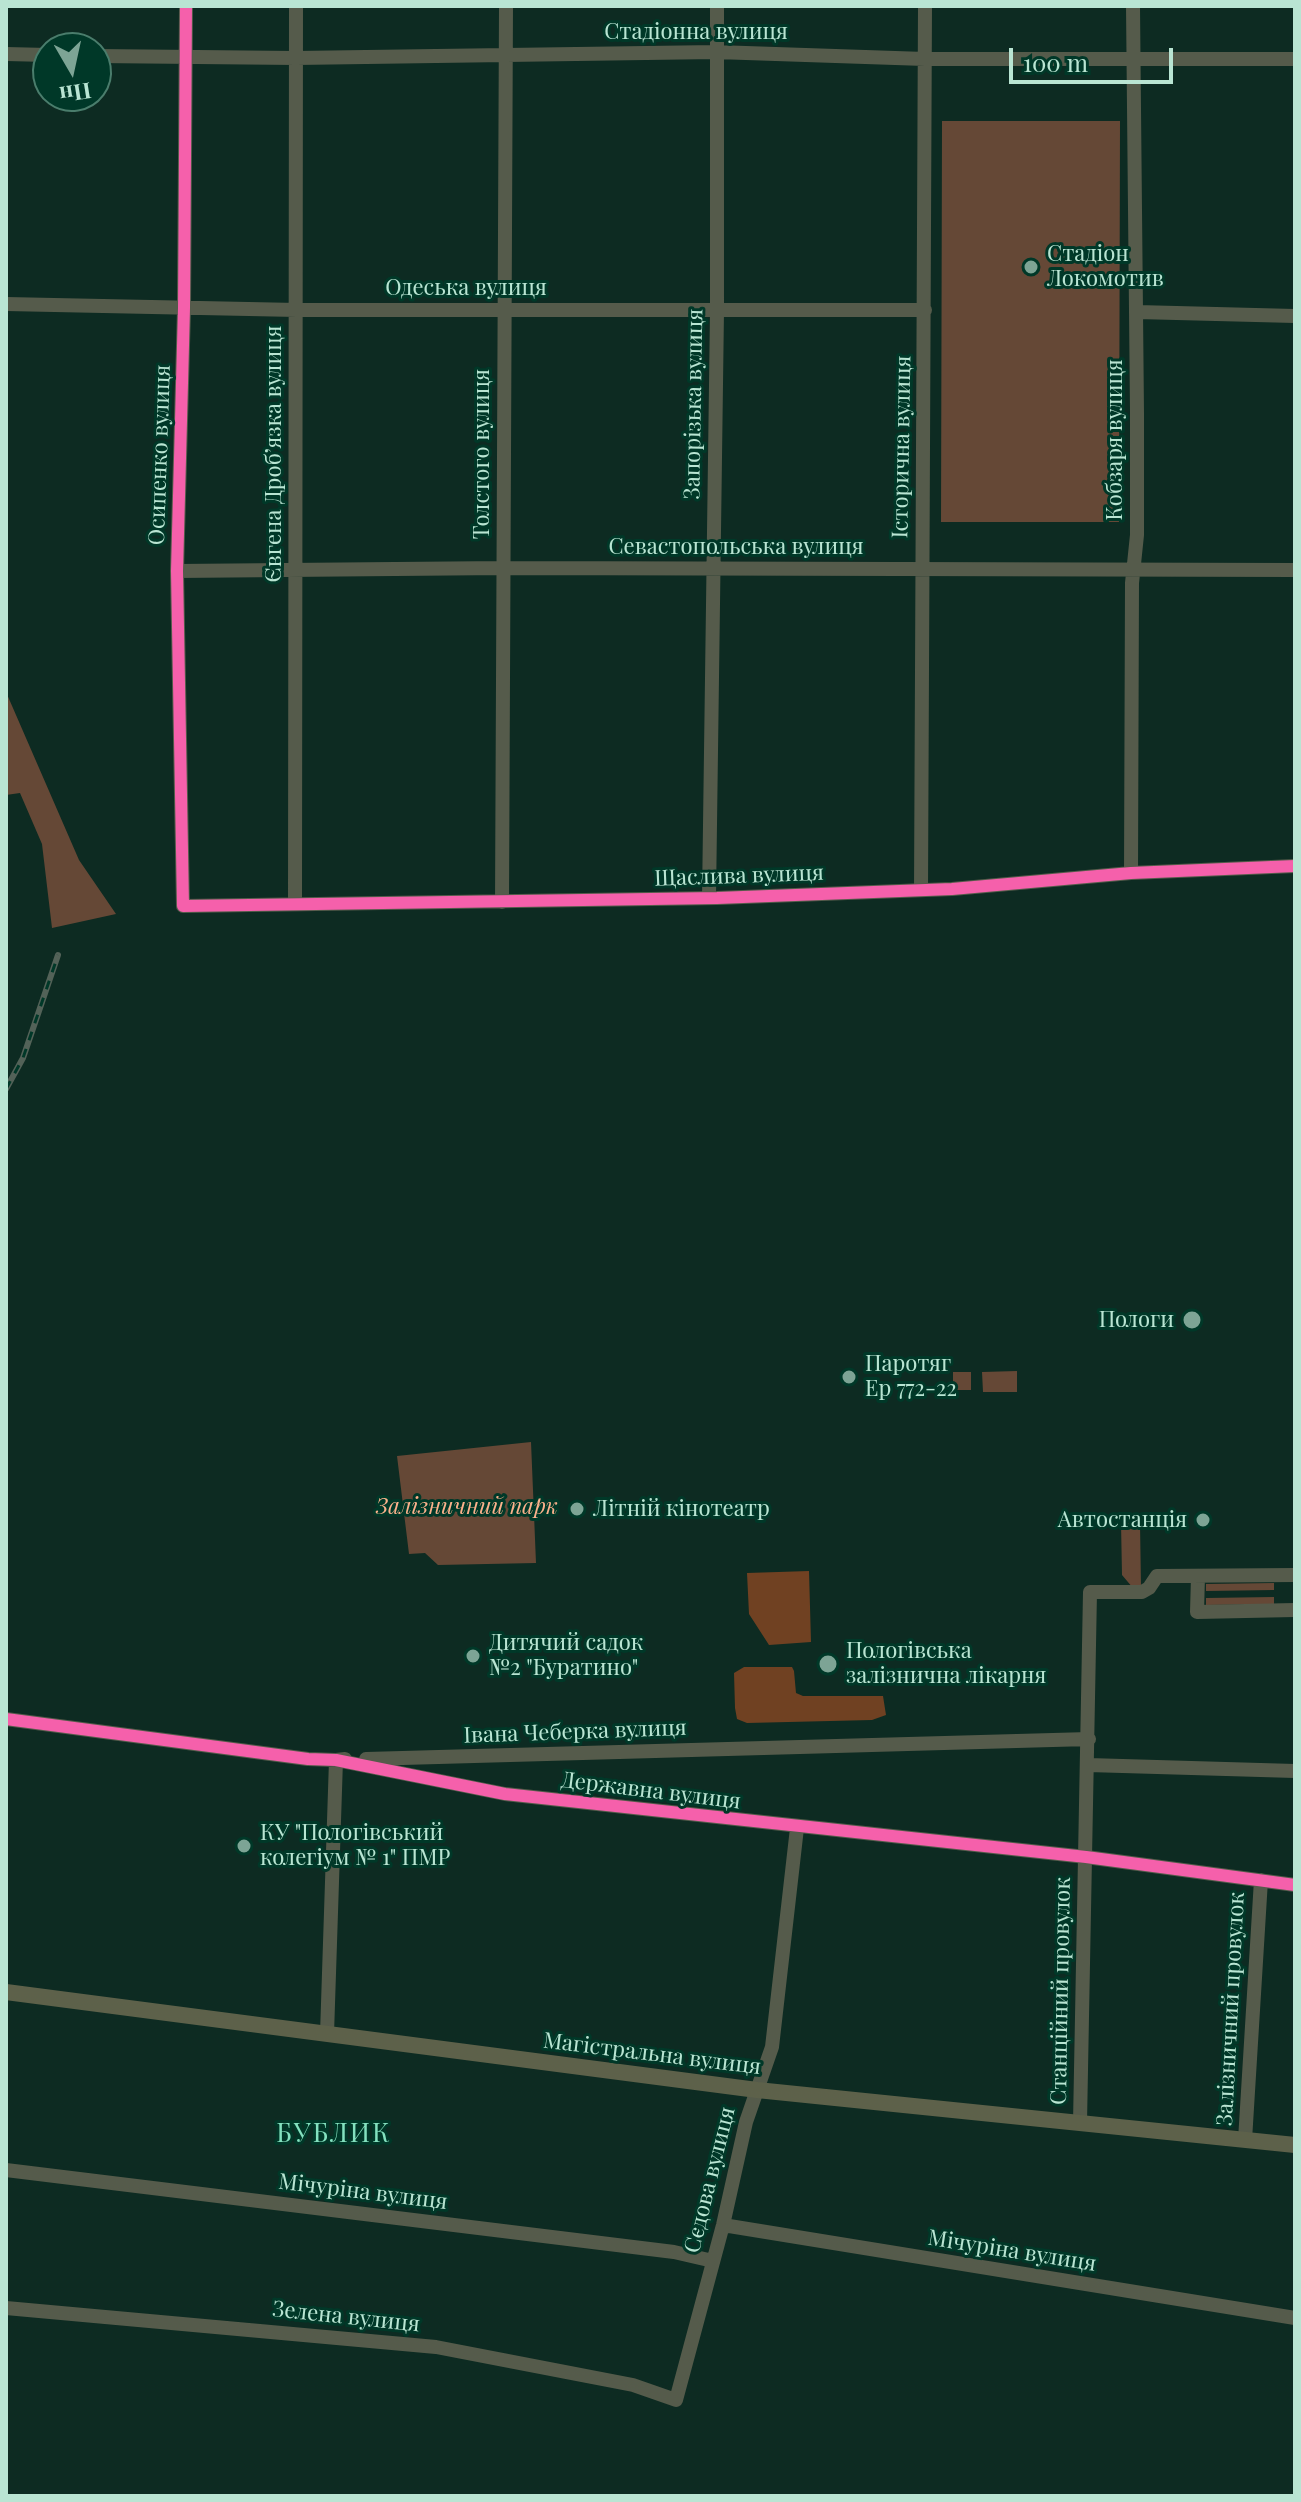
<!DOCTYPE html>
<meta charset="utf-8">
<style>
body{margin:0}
#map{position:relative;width:1301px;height:2502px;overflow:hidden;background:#0d2b22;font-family:"Playfair Display",serif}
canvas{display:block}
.frame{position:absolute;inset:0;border:8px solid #b9e5d3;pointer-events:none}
.north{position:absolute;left:32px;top:32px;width:80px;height:80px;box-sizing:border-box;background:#003828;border:2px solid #4a7d6c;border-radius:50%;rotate:171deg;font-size:22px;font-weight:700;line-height:32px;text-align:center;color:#b9e5d3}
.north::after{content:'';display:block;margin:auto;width:28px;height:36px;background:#7da495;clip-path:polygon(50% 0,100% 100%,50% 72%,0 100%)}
.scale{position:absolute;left:1009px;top:48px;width:164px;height:36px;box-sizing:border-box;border:4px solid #b9e5d3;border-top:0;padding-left:10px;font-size:24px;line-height:28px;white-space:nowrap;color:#b9e5d3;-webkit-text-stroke:6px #003828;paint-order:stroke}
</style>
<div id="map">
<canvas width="1301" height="2502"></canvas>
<div class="frame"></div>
<div class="north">Пн</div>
<div class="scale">100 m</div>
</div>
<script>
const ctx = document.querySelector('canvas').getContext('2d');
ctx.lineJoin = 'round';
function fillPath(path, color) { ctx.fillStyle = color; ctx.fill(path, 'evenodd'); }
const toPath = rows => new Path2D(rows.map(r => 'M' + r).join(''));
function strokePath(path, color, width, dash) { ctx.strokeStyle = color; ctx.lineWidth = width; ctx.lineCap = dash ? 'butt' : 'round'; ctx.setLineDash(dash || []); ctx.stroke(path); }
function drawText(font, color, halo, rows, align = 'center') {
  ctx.font = font + ' "Playfair Display",serif'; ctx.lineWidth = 6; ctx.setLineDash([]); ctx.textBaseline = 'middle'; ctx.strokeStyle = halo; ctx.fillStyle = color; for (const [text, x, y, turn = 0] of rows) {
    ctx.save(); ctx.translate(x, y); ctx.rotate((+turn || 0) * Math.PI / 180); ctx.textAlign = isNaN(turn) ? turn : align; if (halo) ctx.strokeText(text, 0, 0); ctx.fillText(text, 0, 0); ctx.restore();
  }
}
fillPath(toPath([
 [942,121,1120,121,1119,522,941,522],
 [6,692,79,860,116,914,52,928,42,844,20,793,6,795],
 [1017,1371,1017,1392,983,1392,982,1372],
 [953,1372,971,1372,971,1390,953,1390],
 [531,1442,536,1563,438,1565,425,1553,409,1554,397,1456],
 [1121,1523,1140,1523,1141,1587,1133,1588,1122,1575],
 [1274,1583,1274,1590,1206,1591,1206,1584],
 [1274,1597,1274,1604,1206,1605,1206,1598]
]), '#654836');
fillPath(toPath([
 [809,1571,811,1642,769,1645,749,1614,747,1573],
 [744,1667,792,1667,794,1671,796,1693,803,1696,883,1696,886,1715,872,1720,747,1723,737,1719,735,1708,734,1673]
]), '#704122');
strokePath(toPath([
 [186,6,184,308,177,571,183,906,717,898,952,889,1131,873,1295,866],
 [6,54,48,55],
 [96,56,296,58,716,52,925,59,1295,59],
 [6,304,297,310,925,310],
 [1137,312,1295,316],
 [177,571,504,568,1295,570],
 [1131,873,1132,583,1137,535,1137,413,1133,6],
 [921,889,925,6],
 [709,898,717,311,717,6],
 [502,902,506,6],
 [295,903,296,6],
 [1198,1576,1197,1612,1295,1610],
 [6,1719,308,1759,336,1760,505,1794,1086,1857,1295,1885],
 [366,1759,1089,1739],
 [1088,1765,1295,1771],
 [327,2034,336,1760,345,1759],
 [1080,2123,1090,1592,1142,1592,1149,1588,1157,1576,1295,1575],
 [1245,2140,1261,1880],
 [6,2170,674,2252,713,2261],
 [723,2225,1295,2318],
 [6,2308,436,2347,633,2385,676,2400,723,2225,746,2122,772,2047,797,1828]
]), '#555b4b', 14);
strokePath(toPath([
 [6,1992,757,2090,1295,2145]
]), '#5d614a', 16);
const rail = toPath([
 [6,1089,23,1058,58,955]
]);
strokePath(rail, '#536258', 6);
strokePath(rail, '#003828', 3, [9]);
strokePath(toPath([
 [186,6,184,308,177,571,183,906,717,898,952,889,1131,873,1295,866],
 [6,1719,308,1759,336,1760,505,1794,1086,1857,1295,1885]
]), '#f560ab', 12);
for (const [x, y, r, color] of [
 [1031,267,8,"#7da495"],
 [1192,1320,10,"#7da495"],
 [849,1377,8,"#7da495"],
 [577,1509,8,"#7da495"],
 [1203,1520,8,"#7da495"],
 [473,1656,8,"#7da495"],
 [828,1664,10,"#7da495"],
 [244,1846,8,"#7da495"]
]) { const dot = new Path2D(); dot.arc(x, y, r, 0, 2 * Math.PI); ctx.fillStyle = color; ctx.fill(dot); strokePath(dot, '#003828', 3); }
drawText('22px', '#b9e5d3', '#003828', [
 ["Стадіонна вулиця",696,32],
 ["Одеська вулиця",466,288],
 ["Запорізька вулиця",694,404,-89],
 ["Кобзаря вулиця",1115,440,-90],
 ["Історична вулиця",902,447,-89],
 ["Євгена Дроб’язка вулиця",274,454,-90],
 ["Толстого вулиця",482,454,-90],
 ["Осипенко вулиця",160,455,-88],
 ["Севастопольська вулиця",736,547],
 ["Щаслива вулиця",739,876,-2],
 ["Івана Чеберка вулиця",575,1732,-2],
 ["Державна вулиця",651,1791,7],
 ["Станційний провулок",1061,1991,-89],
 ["Залізничний провулок",1231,2009,-87],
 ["Магістральна вулиця",652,2054,7],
 ["Сєдова вулиця",710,2180,-76],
 ["Мічуріна вулиця",363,2192,7],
 ["Мічуріна вулиця",1012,2251,9],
 ["Зелена вулиця",346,2317,6]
]);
drawText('22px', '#b9e5d3', '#003828', [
 ["Стадіон",1047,254],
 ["Локомотив",1047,279],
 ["Пологи",1174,1320,"right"],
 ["Паротяг",865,1364],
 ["Ер 772-22",865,1389],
 ["Літній кінотеатр",593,1509],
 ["Автостанція",1187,1520,"right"],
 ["Дитячий садок",489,1643],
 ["№2 \"Буратино\"",489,1668],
 ["Пологівська",846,1651],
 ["залізнична лікарня",846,1676],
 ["КУ \"Пологівський",260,1833],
 ["колегіум № 1\" ПМР",260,1858]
], 'left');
drawText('italic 22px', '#fbb28c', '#003828', [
 ["Залізничний парк",467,1507]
]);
ctx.letterSpacing = '2px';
drawText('26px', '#83e1bf', '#003828', [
 ["БУБЛИК",334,2134]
]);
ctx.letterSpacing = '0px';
</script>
